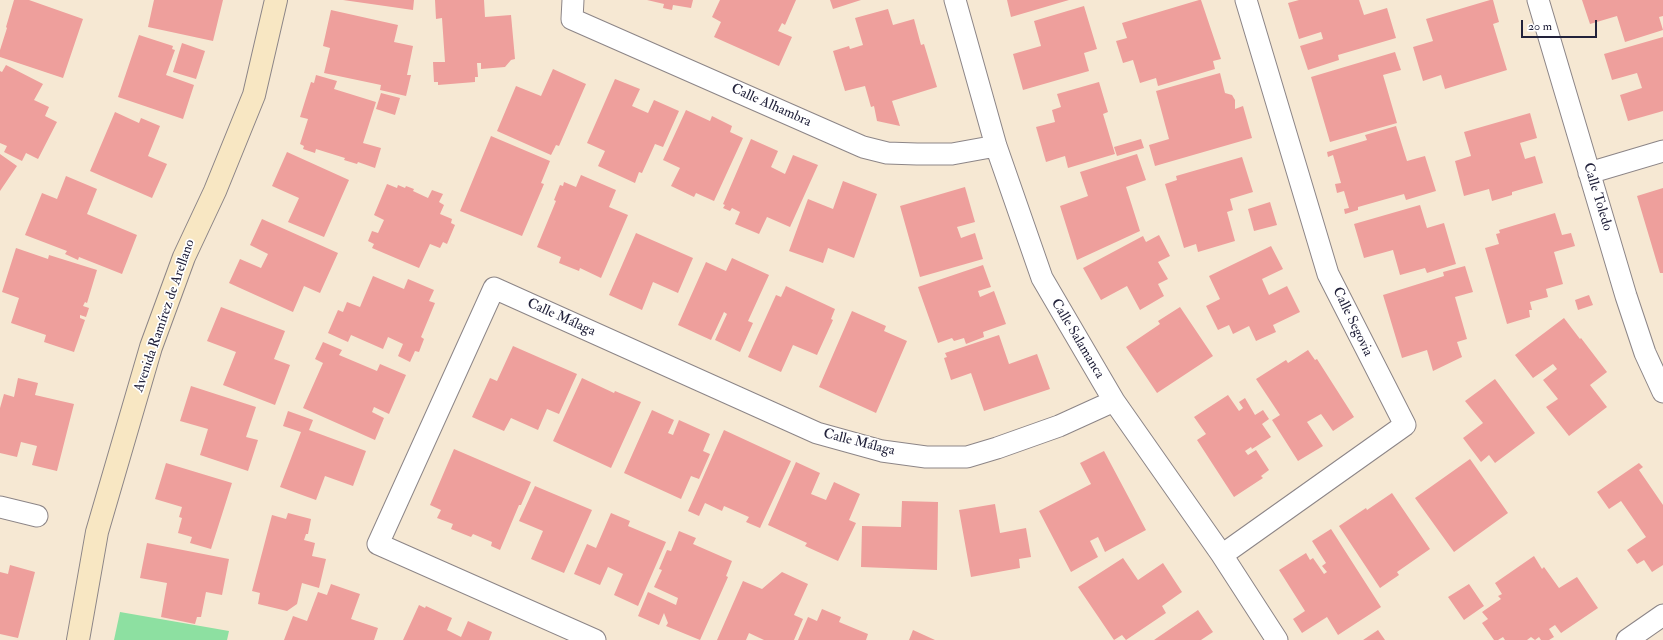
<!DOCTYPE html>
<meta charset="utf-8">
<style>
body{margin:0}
#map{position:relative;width:1663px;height:640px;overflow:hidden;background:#f6e8d3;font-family:"IM FELL Double Pica",serif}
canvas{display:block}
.scale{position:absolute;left:1521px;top:20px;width:76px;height:18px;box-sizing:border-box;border:2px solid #22223b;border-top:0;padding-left:5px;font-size:12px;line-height:14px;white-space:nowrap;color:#22223b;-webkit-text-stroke:3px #fff;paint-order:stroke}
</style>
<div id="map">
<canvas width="1663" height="640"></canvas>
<div class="scale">20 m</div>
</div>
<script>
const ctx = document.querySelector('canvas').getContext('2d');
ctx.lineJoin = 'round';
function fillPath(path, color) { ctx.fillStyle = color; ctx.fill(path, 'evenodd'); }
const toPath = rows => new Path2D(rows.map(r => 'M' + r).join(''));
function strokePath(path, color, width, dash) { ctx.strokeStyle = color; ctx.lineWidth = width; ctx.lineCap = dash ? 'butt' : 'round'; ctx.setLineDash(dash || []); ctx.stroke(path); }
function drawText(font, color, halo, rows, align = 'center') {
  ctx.font = font + ' "IM FELL Double Pica",serif'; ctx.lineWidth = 3.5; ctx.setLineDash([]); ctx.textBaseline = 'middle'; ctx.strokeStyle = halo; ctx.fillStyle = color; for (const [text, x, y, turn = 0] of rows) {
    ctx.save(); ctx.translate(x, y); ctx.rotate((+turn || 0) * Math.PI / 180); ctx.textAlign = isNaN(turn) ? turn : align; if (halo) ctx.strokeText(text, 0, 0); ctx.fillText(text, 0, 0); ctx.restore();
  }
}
fillPath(toPath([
 [120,612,229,631,227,640,114,640]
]), '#8de0a1');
fillPath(toPath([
 [14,0,29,0,83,19,63,78,0,57,0,50,7,28,6,27],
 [154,0,223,0,213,41,148,27],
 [343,0,414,0,413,10],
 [435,0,484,0,485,17,511,15,515,59,511,60,505,67,481,69,481,63,477,63,478,77,475,77,475,82,438,85,438,82,434,82,433,62,445,62,442,18,436,19],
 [647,0,693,0,691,8,673,5,672,10,663,8,664,4],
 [720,0,796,0,785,25,782,23,778,31,792,37,779,66,714,37,721,22,712,17],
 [830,0,861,0,833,9],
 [1007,0,1069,0,1011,17],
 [1199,0,1201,0,1221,59,1213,61,1215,69,1158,86,1156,78,1140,83,1133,60,1123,63,1116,41,1127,38,1122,23],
 [1299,0,1359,0,1364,15,1387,8,1396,38,1338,55,1339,60,1308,70,1300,46,1323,39,1321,32,1299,39,1288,3],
 [1490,0,1493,0,1499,22,1493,24,1507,70,1445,89,1441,75,1423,81,1413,47,1433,41,1426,19],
 [1582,0,1663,0,1663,16,1659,17,1663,30,1625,42,1617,16,1590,24],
 [1084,6,1097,49,1084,53,1089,71,1023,90,1013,54,1041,46,1034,21],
 [888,9,893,25,914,19,921,45,924,44,937,87,892,101,900,126,877,121,874,106,871,107,865,86,845,91,833,51,849,46,850,49,863,45,855,18],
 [331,10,398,25,394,42,413,46,407,75,411,75,406,96,380,90,381,85,324,73,330,48,323,46],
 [139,35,173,46,172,49,175,50,166,75,194,85,183,119,118,97],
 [1663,37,1663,111,1628,121,1620,95,1642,88,1637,73,1612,80,1604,54],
 [182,43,205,51,196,79,173,72],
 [1395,52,1401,70,1383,75,1397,123,1330,142,1311,77],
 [6,65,43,84,34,100,49,107,45,116,57,122,38,159,26,153,22,161,4,152,7,146,0,143,0,71,2,72],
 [553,69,586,84,559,146,556,145,551,155,497,131,516,86,541,96],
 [1220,73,1225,93,1232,95,1235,100,1235,109,1243,106,1252,138,1155,166,1149,145,1169,139,1156,91],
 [316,75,337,81,334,89,376,102,363,143,381,148,375,168,358,162,357,164,344,160,345,158,316,149,315,153,303,149,304,146,300,144,308,119,300,117,311,82,314,83],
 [615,79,640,89,632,106,648,113,654,100,679,111,663,147,655,144,642,173,639,172,635,183,598,166,605,151,587,143],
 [1099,82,1108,112,1103,114,1115,154,1068,168,1065,156,1046,162,1036,127,1055,122,1052,110,1061,107,1057,94],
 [381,93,400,98,395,115,376,109],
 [686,110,710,121,712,116,732,126,730,132,743,138,714,201,696,193,694,197,671,186,680,168,663,160],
 [115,112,139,123,141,118,160,126,148,156,167,164,152,198,90,171],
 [1530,113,1537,138,1520,143,1525,159,1535,156,1543,183,1512,192,1512,195,1492,201,1489,189,1464,196,1455,161,1471,156,1464,132],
 [1396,126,1407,161,1425,156,1436,191,1406,200,1404,194,1358,207,1358,210,1345,214,1344,209,1349,208,1344,191,1337,193,1335,184,1341,183,1333,155,1328,157,1327,152,1367,140,1365,135],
 [491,136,550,161,541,183,544,184,522,236,460,211],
 [751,139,778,151,771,167,785,174,793,155,818,165,790,227,767,217,759,234,735,224,740,212,732,208,730,211,723,208,725,205,723,204],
 [1141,139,1144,148,1117,156,1114,147],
 [287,152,349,180,324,237,288,222,299,198,272,186],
 [0,154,17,166,0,191],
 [1137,154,1146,180,1126,187,1140,231,1077,260,1060,206,1088,196,1080,172],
 [1242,157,1253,192,1230,199,1233,210,1227,212,1235,241,1198,252,1196,244,1184,248,1165,184,1177,180,1176,176],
 [581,175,616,190,609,207,628,215,601,278,580,268,579,271,559,263,561,257,537,247,556,201,554,200,560,185,563,186,564,182,576,187],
 [66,176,97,189,87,214,137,235,122,274,79,257,78,260,65,254,67,251,25,235,42,193,57,199],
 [843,181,877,194,854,258,828,248,823,263,789,251,808,199,833,209],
 [387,184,397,188,398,185,405,188,406,186,414,189,413,191,428,198,432,190,443,194,439,202,444,205,440,214,452,219,451,223,455,225,447,244,443,242,440,248,430,244,419,268,372,248,374,244,368,241,372,231,378,233,384,220,374,215],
 [965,187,975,222,957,227,961,238,975,233,983,259,920,277,900,206],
 [1663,188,1663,273,1660,273,1637,196],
 [1270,202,1277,225,1254,231,1248,209],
 [1420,205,1427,228,1444,223,1456,264,1427,273,1425,268,1400,275,1393,250,1364,258,1354,224],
 [1555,213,1562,235,1571,233,1575,246,1554,252,1563,284,1546,289,1548,297,1530,302,1532,310,1529,310,1530,317,1507,324,1485,248,1499,244,1496,234,1500,233,1499,230],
 [262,219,338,253,320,293,304,286,293,312,229,283,240,259,261,268,268,254,250,245],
 [636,233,693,258,678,293,653,282,642,310,609,295],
 [1159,235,1170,256,1158,262,1168,279,1158,284,1164,296,1140,310,1127,286,1101,300,1083,268,1143,236,1146,242],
 [1271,246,1283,269,1262,279,1269,295,1287,286,1300,312,1273,325,1276,332,1256,341,1249,326,1233,334,1229,325,1218,330,1206,306,1220,299,1209,276],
 [16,248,48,259,49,255,97,270,87,303,85,302,83,306,89,308,86,317,80,315,80,318,85,320,74,352,44,342,46,335,11,323,19,298,2,292],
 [732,258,769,275,748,321,753,323,740,352,715,340,727,314,724,312,711,340,678,325,706,262,726,271],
 [983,265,991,287,978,291,980,297,994,291,1006,324,983,332,984,337,966,344,964,338,954,341,952,338,938,343,918,287],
 [1465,266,1473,292,1455,297,1467,339,1457,342,1462,357,1433,371,1427,350,1402,358,1383,295,1444,276,1443,272],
 [373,276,404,289,408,279,434,290,429,301,435,303,421,337,424,339,419,352,415,351,410,362,398,356,403,344,388,337,383,349,351,335,348,342,328,333,338,310,343,312,347,302,360,307],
 [786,286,835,309,831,319,833,320,817,355,793,345,781,372,748,357,776,295,781,297],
 [1589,295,1593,305,1578,310,1575,300],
 [221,307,285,331,274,359,290,365,275,405,223,385,236,352,207,341],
 [1180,307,1213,356,1157,393,1126,347,1160,324,1158,321],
 [852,311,886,326,884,331,907,341,876,413,819,387],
 [1564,318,1580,339,1581,338,1607,372,1590,385,1607,407,1569,436,1546,407,1558,399,1543,380,1557,369,1553,364,1533,378,1515,355],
 [999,335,1009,364,1037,354,1050,389,984,411,971,373,951,380,944,358,947,357,945,353],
 [323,342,342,350,339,355,377,371,380,364,406,375,389,414,374,407,372,412,384,418,375,440,303,408,323,363,315,359],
 [513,346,577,374,559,414,547,409,538,430,511,418,504,431,472,417,490,378,497,381],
 [1308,350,1315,360,1317,359,1354,417,1333,431,1321,414,1307,422,1323,446,1298,461,1272,420,1280,415,1256,379,1286,360,1288,363],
 [18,378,38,383,35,395,74,404,57,471,32,465,37,446,21,442,17,457,0,453,0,408,4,394,14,397],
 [582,378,614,393,615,391,641,402,611,468,553,441],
 [1495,379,1535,433,1495,463,1489,455,1481,462,1463,438,1483,423,1465,401],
 [191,386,256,407,246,437,258,440,248,471,200,455,208,429,180,421],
 [1228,395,1239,411,1243,408,1239,402,1245,398,1255,415,1263,410,1269,419,1262,424,1271,437,1252,449,1251,447,1245,451,1248,455,1256,450,1269,470,1261,476,1263,478,1234,497,1197,440,1206,434,1194,417],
 [652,410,674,420,668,433,673,435,679,420,710,434,703,451,710,454,699,479,691,476,681,499,624,473],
 [288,411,313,420,309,430,366,451,353,486,325,476,316,500,280,487,301,432,283,426],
 [724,430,791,461,760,528,746,522,749,517,724,506,722,511,705,503,699,516,688,511],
 [454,449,531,482,521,505,519,505,500,550,491,546,492,542,473,534,471,537,451,529,453,524,437,518,441,510,430,505],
 [1104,451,1146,530,1105,552,1098,537,1090,541,1098,557,1071,572,1039,511,1091,484,1080,463],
 [1470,459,1508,513,1454,552,1415,498],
 [796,462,820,473,811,494,826,500,834,482,860,494,849,520,856,523,838,561,805,546,807,543,768,525],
 [166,463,232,483,211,549,190,543,192,537,178,533,182,518,179,517,182,507,155,499],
 [1639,463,1643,467,1639,470,1663,505,1663,565,1652,572,1644,560,1637,564,1627,550,1646,537,1621,501,1609,509,1597,492],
 [535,486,592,510,564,573,531,559,543,531,519,521],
 [1392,493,1430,549,1397,572,1399,575,1380,588,1339,526,1366,508,1367,510],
 [902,501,938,502,937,570,861,567,862,526,901,527],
 [995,504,1000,533,1026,528,1031,557,1019,559,1020,568,971,577,959,510],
 [288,513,311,519,308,534,306,534,304,540,315,543,312,556,326,559,319,588,302,583,297,604,287,611,258,604,260,593,252,591,272,515,286,519],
 [611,513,630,521,628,526,666,542,638,606,614,595,623,574,608,567,600,585,574,574,587,544,596,548],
 [1331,529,1381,607,1338,635,1327,617,1302,633,1293,619,1305,611,1279,570,1306,553,1310,560,1313,558,1324,574,1327,572,1322,566,1326,563,1312,541],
 [679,531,696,538,693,544,732,561,726,576,728,577,700,640,666,626,668,623,664,613,659,625,638,616,648,592,676,605,678,598,654,587,662,570,659,569,667,550,671,551],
 [147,543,229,559,222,595,206,592,201,617,197,617,195,624,161,617,167,583,140,578],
 [1534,556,1542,569,1544,567,1559,588,1577,577,1598,608,1561,633,1555,625,1549,629,1554,637,1549,640,1541,640,1539,637,1535,640,1531,637,1527,640,1505,640,1503,637,1498,640,1494,640,1482,623,1488,619,1482,612,1501,599,1498,596,1502,594,1495,583],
 [1123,558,1138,580,1163,563,1182,592,1162,606,1166,613,1126,640,1122,635,1114,640,1078,587],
 [10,565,35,572,18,638,0,634,0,572,8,574],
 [782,572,808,584,794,615,803,619,794,640,764,640,749,633,746,640,717,640,743,581,762,589],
 [331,584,360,594,351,619,378,628,374,640,284,640,293,616,307,621,318,592,327,595],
 [1469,584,1484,606,1464,620,1448,597],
 [419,605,425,608,426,606,452,618,447,630,461,637,468,621,492,632,489,640,403,640],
 [822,609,841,617,839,622,868,634,866,640,798,640,808,617,817,621],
 [1198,610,1213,632,1201,640,1154,640],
 [913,630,935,640,909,640],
 [1378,630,1385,640,1363,640]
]), '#ee9f9c');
const street = toPath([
 [573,0,572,19,863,147,887,153,917,154,952,154,996,146],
 [955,0,996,146,1042,278,1114,401,1222,555,1277,640],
 [1538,0,1626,296,1645,353,1663,392],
 [1589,173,1663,151],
 [0,507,37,516],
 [1222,555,1405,425,1328,274,1246,0],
 [595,640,378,544,494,288,817,433,882,451,926,457,967,457,997,448,1059,426,1114,401],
 [1627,640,1663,615]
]);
const secondary = toPath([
 [78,640,97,532,151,347,184,257,215,191,254,95,276,0]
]);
strokePath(street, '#8c8587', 23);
strokePath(secondary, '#8c8587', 24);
strokePath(street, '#fff', 21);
strokePath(secondary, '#f8e7c3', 22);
drawText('14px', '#22223b', '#fff', [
 ["Calle Alhambra",771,106,24],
 ["Calle Toledo",1597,197,73],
 ["Avenida Ramírez de Arellano",165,316,-71],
 ["Calle Málaga",561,318,24],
 ["Calle Segovia",1352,322,64],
 ["Calle Salamanca",1077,339,59],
 ["Calle Málaga",859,443,14]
]);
</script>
